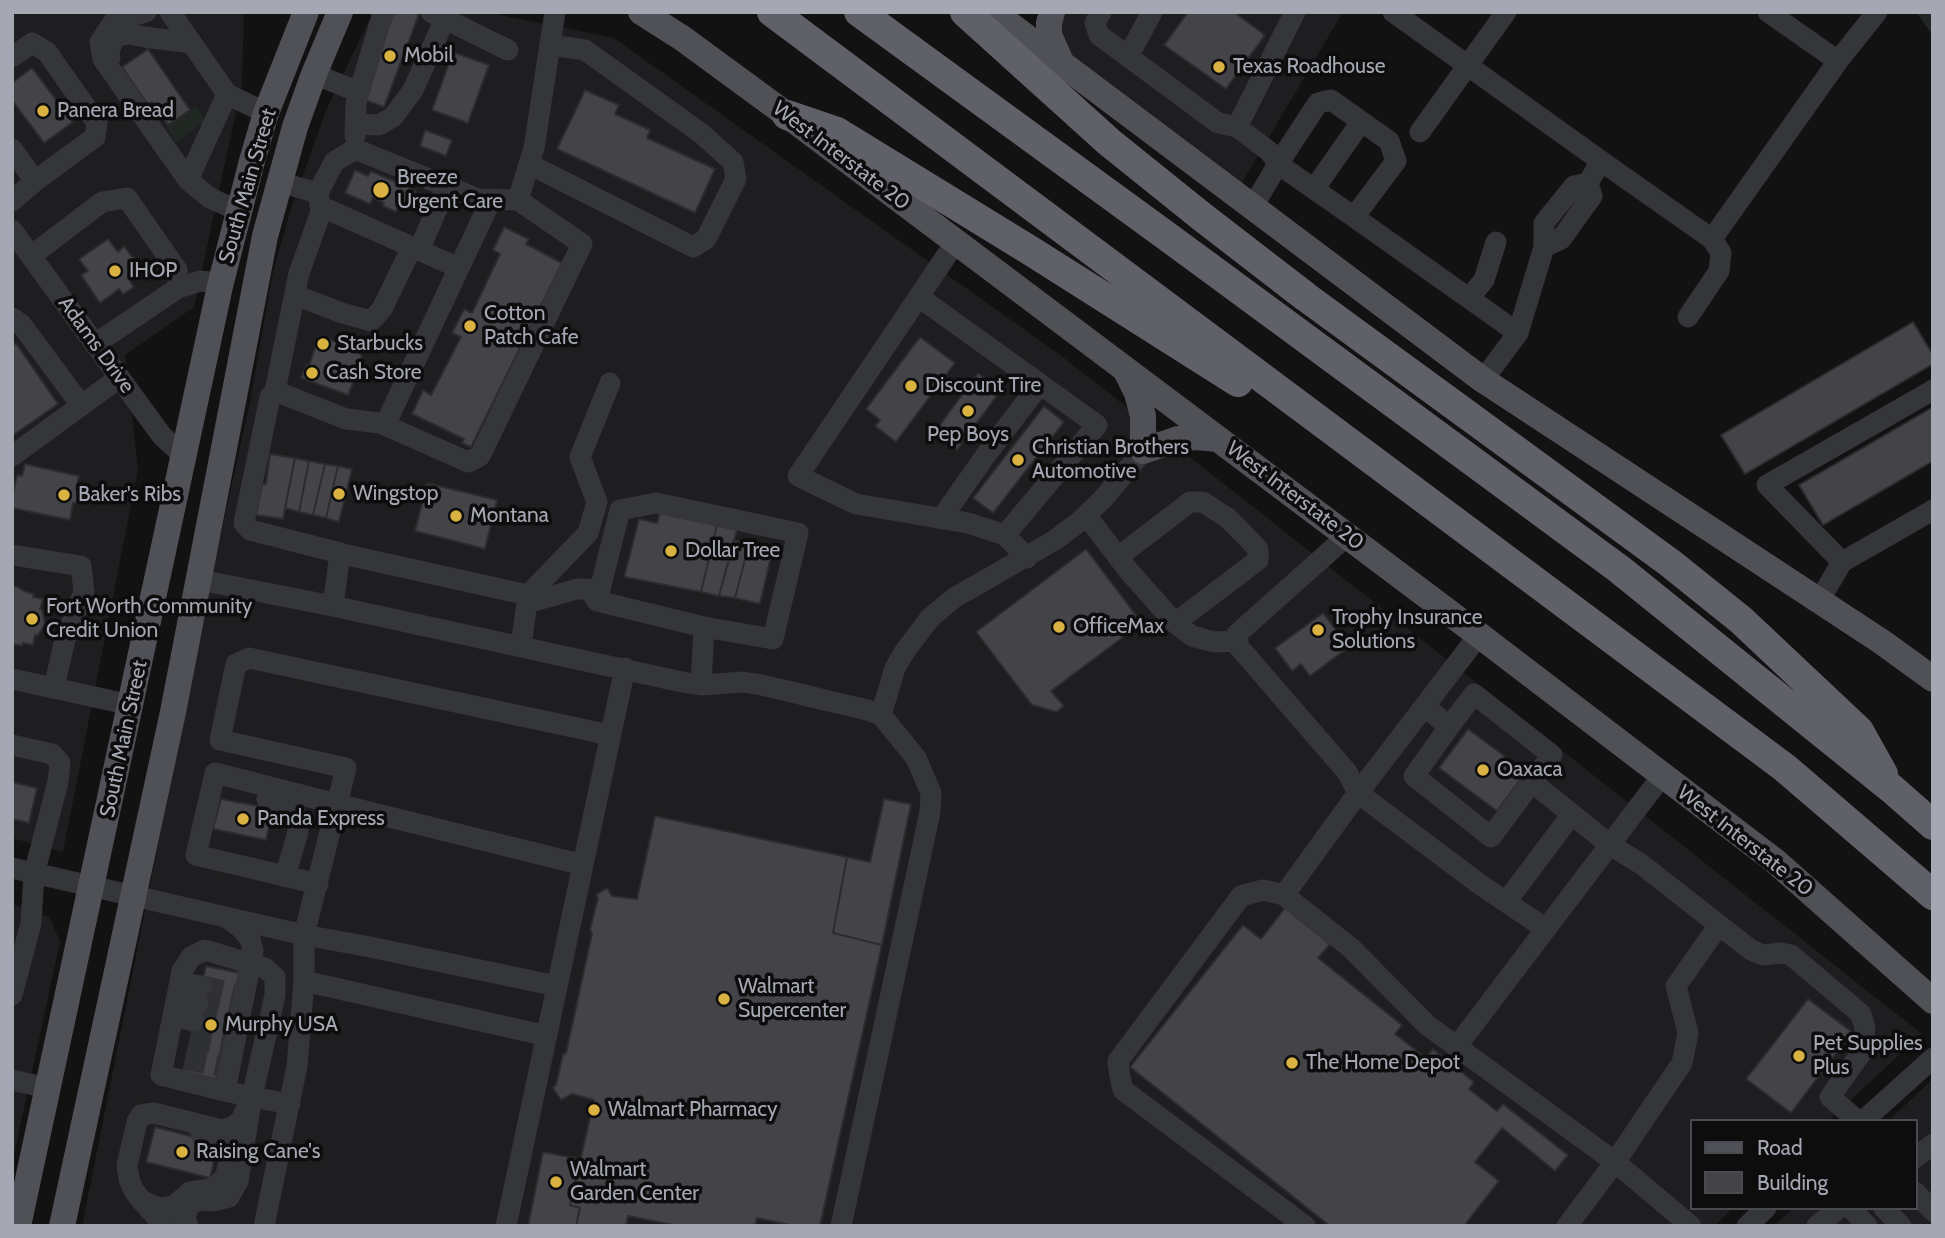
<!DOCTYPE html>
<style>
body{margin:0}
#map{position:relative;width:1945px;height:1238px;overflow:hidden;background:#121213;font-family:Cabin,sans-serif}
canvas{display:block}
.frame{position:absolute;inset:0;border:14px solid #a5a8b2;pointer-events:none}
.legend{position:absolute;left:1690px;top:1119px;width:228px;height:91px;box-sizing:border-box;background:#0d0d0e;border:2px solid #4a4b50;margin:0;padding:9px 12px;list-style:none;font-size:21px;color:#a5a8b2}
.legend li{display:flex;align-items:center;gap:14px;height:35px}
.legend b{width:35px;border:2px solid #4a4b50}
</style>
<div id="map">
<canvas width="1945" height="1238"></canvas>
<div class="frame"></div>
<ul class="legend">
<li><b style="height:9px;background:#505156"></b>Road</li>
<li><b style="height:19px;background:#444448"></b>Building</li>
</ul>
</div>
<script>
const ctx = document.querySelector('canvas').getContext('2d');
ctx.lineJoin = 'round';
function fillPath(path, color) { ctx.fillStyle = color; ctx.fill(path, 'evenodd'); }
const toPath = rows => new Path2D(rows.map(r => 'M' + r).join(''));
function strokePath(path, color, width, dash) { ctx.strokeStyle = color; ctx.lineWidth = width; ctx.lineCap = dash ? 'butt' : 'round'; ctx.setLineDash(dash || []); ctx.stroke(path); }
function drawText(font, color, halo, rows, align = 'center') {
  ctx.font = font + ' Cabin,sans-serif'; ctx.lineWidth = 7; ctx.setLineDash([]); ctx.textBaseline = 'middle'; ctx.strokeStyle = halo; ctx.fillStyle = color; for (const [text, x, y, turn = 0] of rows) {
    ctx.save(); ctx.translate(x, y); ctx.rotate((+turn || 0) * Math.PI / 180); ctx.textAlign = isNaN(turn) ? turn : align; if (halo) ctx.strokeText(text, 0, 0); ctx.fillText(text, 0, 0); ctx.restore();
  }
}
fillPath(toPath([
 [12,12,244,12,242,84,194,307,125,355,138,469,63,852,12,838],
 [373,12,486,12,614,38,1063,357,1922,1034,1828,1121,1691,1121,1691,1208,1733,1208,1714,1226,82,1226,214,565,250,402,273,272,291,208,327,108],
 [1062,12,1343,12,1240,186,1067,57,1058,32],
 [12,904,50,917,60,942,12,1164],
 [1933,1079,1933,1226,1774,1226,1793,1208,1915,1208,1915,1121,1888,1121]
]), '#1e1e20');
fillPath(toPath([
 [1916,12,1933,12,1933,36],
 [196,106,206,121,176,142,166,127]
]), '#212722');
const building = toPath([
 [394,12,414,12,419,14,384,107,362,99,394,12],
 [1188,12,1234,12,1265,35,1226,89,1164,45,1188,12],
 [148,49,190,110,168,125,152,102,148,105,122,67,148,49],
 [453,52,489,65,468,123,432,110,453,52],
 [32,68,73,122,44,143,12,100,12,83,32,68],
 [585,90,619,105,615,114,650,130,647,138,715,169,695,213,557,149,585,90],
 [425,130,452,140,446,156,420,146,425,130],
 [355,170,368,176,371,171,416,191,410,205,401,201,396,212,383,206,384,203,373,198,370,204,345,193,355,170],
 [504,227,529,239,526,244,562,263,471,447,462,443,464,439,412,414,423,390,431,395,461,337,452,333,464,309,472,313,500,254,493,250,504,227],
 [108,239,118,252,124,246,143,271,130,281,134,287,123,294,119,289,100,303,81,275,88,271,79,259,108,239],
 [1913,322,1933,355,1933,364,1745,474,1721,435,1913,322],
 [319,336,339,343,338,345,360,353,362,357,356,371,358,371,348,395,301,378,307,365,309,366,319,336],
 [920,337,955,363,896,442,875,426,880,420,866,409,920,337],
 [16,343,58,404,12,436,12,346,16,343],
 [978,373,1001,390,957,450,934,433,978,373],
 [1044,406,1064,422,993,513,973,498,1044,406],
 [1933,407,1933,461,1823,525,1799,485,1933,407],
 [270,454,295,458,283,519,256,515,262,484,266,484,270,454],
 [295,458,309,461,299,512,285,508,295,458],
 [309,461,325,464,313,515,299,512,309,461],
 [25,464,79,476,76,489,80,490,82,494,80,502,73,503,70,520,12,508,12,497,17,475,22,476,25,464],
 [325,464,338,466,326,518,313,515,325,464],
 [338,466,352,469,339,522,326,518,338,466],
 [427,483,497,500,485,549,415,531,427,483],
 [660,512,717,525,701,592,624,577,639,519,657,523,660,512],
 [717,525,737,530,719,596,701,592,717,525],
 [734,540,749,544,735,598,719,596,734,540],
 [749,544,773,548,760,604,735,598,749,544],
 [1086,549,1142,623,1051,691,1064,706,1056,712,1032,705,976,632,1086,549],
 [16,586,26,592,34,594,33,597,43,599,40,609,42,610,45,623,42,629,37,636,35,635,33,645,23,643,22,646,12,644,12,587,16,586],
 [1323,613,1349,647,1310,676,1301,664,1292,671,1275,648,1323,613],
 [1468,729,1526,772,1497,811,1439,768,1468,729],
 [12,782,37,788,29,823,12,819,12,782],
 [221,799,273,809,266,840,213,829,221,799],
 [884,799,911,804,882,945,833,933,847,857,870,862,884,799],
 [655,816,847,857,833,933,882,945,820,1226,794,1226,757,1218,755,1226,678,1226,628,1216,626,1226,576,1226,580,1208,570,1205,594,1100,572,1094,561,1100,553,1088,556,1085,563,1054,566,1053,592,934,590,929,598,898,596,895,607,888,612,896,637,899,655,816],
 [1285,908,1330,944,1318,958,1402,1025,1395,1034,1426,1058,1433,1049,1474,1082,1469,1089,1497,1111,1503,1104,1568,1155,1555,1171,1502,1128,1475,1162,1499,1181,1464,1226,1330,1226,1130,1067,1243,925,1261,939,1285,908],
 [206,966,240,973,216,1080,183,1072,206,966],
 [1808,999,1852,1032,1791,1113,1746,1079,1808,999],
 [155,1127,218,1143,210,1178,146,1162,155,1127],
 [543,1152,580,1159,570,1205,580,1208,576,1226,528,1226,543,1152]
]);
fillPath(building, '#444448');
strokePath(building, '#2c2c2f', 2);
strokePath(toPath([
 [202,986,236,994],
 [198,1004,232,1012],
 [194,1021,228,1029],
 [190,1039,224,1045],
 [185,1059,220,1066]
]), '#2f3033', 21, [21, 10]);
strokePath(toPath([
 [146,12,114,21,100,42,103,59,188,180,210,198,239,211],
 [170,12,227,94,266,113],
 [431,12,508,50],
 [1101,12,1095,23,1099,35,1218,123,1237,127,1270,152,1278,164,1252,208],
 [1393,12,1601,161,1588,183,1574,186,1544,223,1544,247,1518,333,1483,380],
 [1768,12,1838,61],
 [145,37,191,43],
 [12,57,32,43,47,52,97,123,95,137,35,181,12,201],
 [1128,57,1152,12],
 [110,58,109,53,113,40,119,36,128,34,140,36],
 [314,74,359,92],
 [355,124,379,125,393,117,413,90,448,12],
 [1237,127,1295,12],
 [1420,132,1506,12],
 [355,136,356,103,382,16,385,12],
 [12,149,35,181],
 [1601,161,1712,239,1838,61,1877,12],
 [529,164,693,247,706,239,736,179,733,162,702,134,585,50,550,45],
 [188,180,227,94],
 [279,182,318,193],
 [1314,189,1361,122],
 [518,200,534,148,555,12],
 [320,206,459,268],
 [1354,217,1278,164,1318,103,1331,100,1389,141,1396,161,1354,217,1518,333],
 [12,230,162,436,184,456],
 [955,243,798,476,856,504,968,523,1005,535,1027,558],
 [1544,247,1561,239,1592,196,1588,183],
 [419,250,447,186],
 [31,256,102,202,127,198,177,270,178,288],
 [295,295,342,313,371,321,382,309,412,247],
 [919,297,1097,425,1005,535],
 [1469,298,1484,280,1496,242],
 [1688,317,1719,271,1721,253,1712,239],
 [12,318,21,324,81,405],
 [95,344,178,288,200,281,220,283],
 [275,391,299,273,321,212,318,193,334,162,355,149],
 [385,425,491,200],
 [12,456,119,378],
 [1086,515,1128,570,1175,623,1192,636,1214,642,1238,641],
 [941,519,988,452,1040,384],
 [1347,536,1237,634,1238,646,1347,772,1358,793,1478,883,1546,929],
 [338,553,528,595,521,646],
 [12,555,81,566,84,592,66,635,54,687],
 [1118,557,1190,502,1203,502,1229,519,1258,549,1258,560,1175,623],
 [1842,562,1767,485,1933,390],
 [200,580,333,606,682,682,701,685,743,682,762,685,867,710,881,715,895,668,905,651,930,618,954,598,1055,540,1079,522,1102,500,1143,451],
 [528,595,588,533,597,502,580,457,610,383],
 [597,601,620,510,656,503,798,533,773,639,704,627],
 [1819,601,1842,562,1933,510],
 [527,603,577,589,589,589,597,601,704,627,701,685],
 [333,606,340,553,250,530,244,523,270,397,275,391,346,419,380,423,468,462,480,456,582,244,518,200,478,199,355,149],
 [1479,635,1358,793,1284,895,1351,948,1427,1025,1615,1162,1691,1226],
 [12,679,131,705],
 [1425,706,1449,727,1414,776,1491,837,1532,782,1610,845,1641,864,1751,950,1763,955,1781,953,1791,955,1861,1014,1865,1028,1861,1053,1830,1097,1858,1121],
 [1449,727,1474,694,1552,755,1532,782],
 [12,745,52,754,60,763,58,782,34,874,31,923,12,995],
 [267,799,288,804,297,816,298,832,285,877],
 [12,868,304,935,337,804,583,865],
 [318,884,196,855,215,773,337,804,346,768,220,740,236,664,249,658,610,735],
 [1284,895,1263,890,1241,896,1118,1061,1120,1077,1123,1090,1305,1226],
 [1506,902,1572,814],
 [304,981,304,935,365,946,557,986],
 [180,982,202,986],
 [176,1000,198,1004],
 [173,1016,194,1021],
 [1457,1046,1662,776],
 [12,1080,47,1088],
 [225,1091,253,951,250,939,240,927,227,918],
 [252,1097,275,995,275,977,265,968,205,950,191,957,182,971,161,1075,225,1091,252,1097,290,1104],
 [1863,1121,1933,1058],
 [1915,1158,1933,1144],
 [1915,1192,1933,1211],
 [143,1201,159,1208,174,1206,190,1192,210,1189,219,1184,226,1175,231,1152,226,1143,217,1138,201,1135],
 [1851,1208,1867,1226],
 [1884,1208,1901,1226],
 [169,1226,158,1219,141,1200,134,1191,129,1179,127,1165,137,1122,141,1115,154,1113,222,1130,234,1126,241,1120,252,1097,238,1181,229,1197,214,1201,199,1200,190,1205,187,1210,185,1220,188,1226],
 [264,1226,297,1066,304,981,547,1036],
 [506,1226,625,668],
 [841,1226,930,812,931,793,916,758,881,715],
 [1567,1226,1615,1162,1682,1063,1688,1033,1676,986,1719,925],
 [1747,1226,1766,1208],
 [1817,1226,1839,1208]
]), '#35363a', 21);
strokePath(toPath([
 [641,12,682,38,787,115,1479,635,1775,861,1933,1001],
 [993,12,1483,380,1882,642,1933,679],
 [1052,12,1049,23,1049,35,1061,62],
 [1126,371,1137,393,1143,416,1143,451,1178,439,1196,437,1218,439],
 [18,1226,220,286,252,161,266,113,306,12],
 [62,1226,173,712,265,236,295,127,314,74,340,12]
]), '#505156', 26);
strokePath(toPath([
 [772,12,1785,768,1933,895],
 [859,12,1172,240,1619,569,1892,789,1933,825],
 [965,12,1109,142,1201,216,1306,297,1670,563,1741,620,1859,731,1883,774],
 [787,115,837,132,1031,251,1238,382]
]), '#606168', 30);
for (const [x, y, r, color] of [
 [390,56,7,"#dab242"],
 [1219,67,7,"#dab242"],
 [43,111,7,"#dab242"],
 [381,190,9,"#dab242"],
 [115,271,7,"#dab242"],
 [470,326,7,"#dab242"],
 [323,344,7,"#dab242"],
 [312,373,7,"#dab242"],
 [911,386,7,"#dab242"],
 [968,411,7,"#dab242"],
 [1018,460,7,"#dab242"],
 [339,494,7,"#dab242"],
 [64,495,7,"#dab242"],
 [456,516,7,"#dab242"],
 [671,551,7,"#dab242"],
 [32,619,7,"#dab242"],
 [1059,627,7,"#dab242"],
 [1318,630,7,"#dab242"],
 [1483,770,7,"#dab242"],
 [243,819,7,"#dab242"],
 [724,999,7,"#dab242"],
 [211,1025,7,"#dab242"],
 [1799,1056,7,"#dab242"],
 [1292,1063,7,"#dab242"],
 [594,1110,7,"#dab242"],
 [182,1152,7,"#dab242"],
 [556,1182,7,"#dab242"]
]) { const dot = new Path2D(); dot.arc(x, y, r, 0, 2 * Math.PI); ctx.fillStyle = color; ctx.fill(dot); strokePath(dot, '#0d0d0e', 2.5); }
drawText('21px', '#a5a8b2', '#0d0d0e', [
 ["Mobil",404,56],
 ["Texas Roadhouse",1233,67],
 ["Panera Bread",57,111],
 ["Breeze",397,178],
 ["Urgent Care",397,202],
 ["IHOP",129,271],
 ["Cotton",484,314],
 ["Patch Cafe",484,338],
 ["Starbucks",337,344],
 ["Cash Store",326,373],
 ["Discount Tire",925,386],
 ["Pep Boys",968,435,"center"],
 ["Christian Brothers",1032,448],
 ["Automotive",1032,472],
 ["Wingstop",353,494],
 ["Baker's Ribs",78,495],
 ["Montana",470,516],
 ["Dollar Tree",685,551],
 ["Fort Worth Community",46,607],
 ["Credit Union",46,631],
 ["Trophy Insurance",1332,618],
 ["Solutions",1332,642],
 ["OfficeMax",1073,627],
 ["Oaxaca",1497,770],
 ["Panda Express",257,819],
 ["Walmart",738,987],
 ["Supercenter",738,1011],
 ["Murphy USA",225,1025],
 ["Pet Supplies",1813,1044],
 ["Plus",1813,1068],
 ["The Home Depot",1306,1063],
 ["Walmart Pharmacy",608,1110],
 ["Raising Cane's",196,1152],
 ["Walmart",570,1170],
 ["Garden Center",570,1194]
], 'left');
drawText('21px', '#a5a8b2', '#0d0d0e', [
 ["West Interstate 20",841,156,37],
 ["South Main Street",248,186,-74],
 ["Adams Drive",96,345,54],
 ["West Interstate 20",1295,496,37],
 ["South Main Street",124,739,-78],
 ["West Interstate 20",1745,841,38]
]);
</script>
